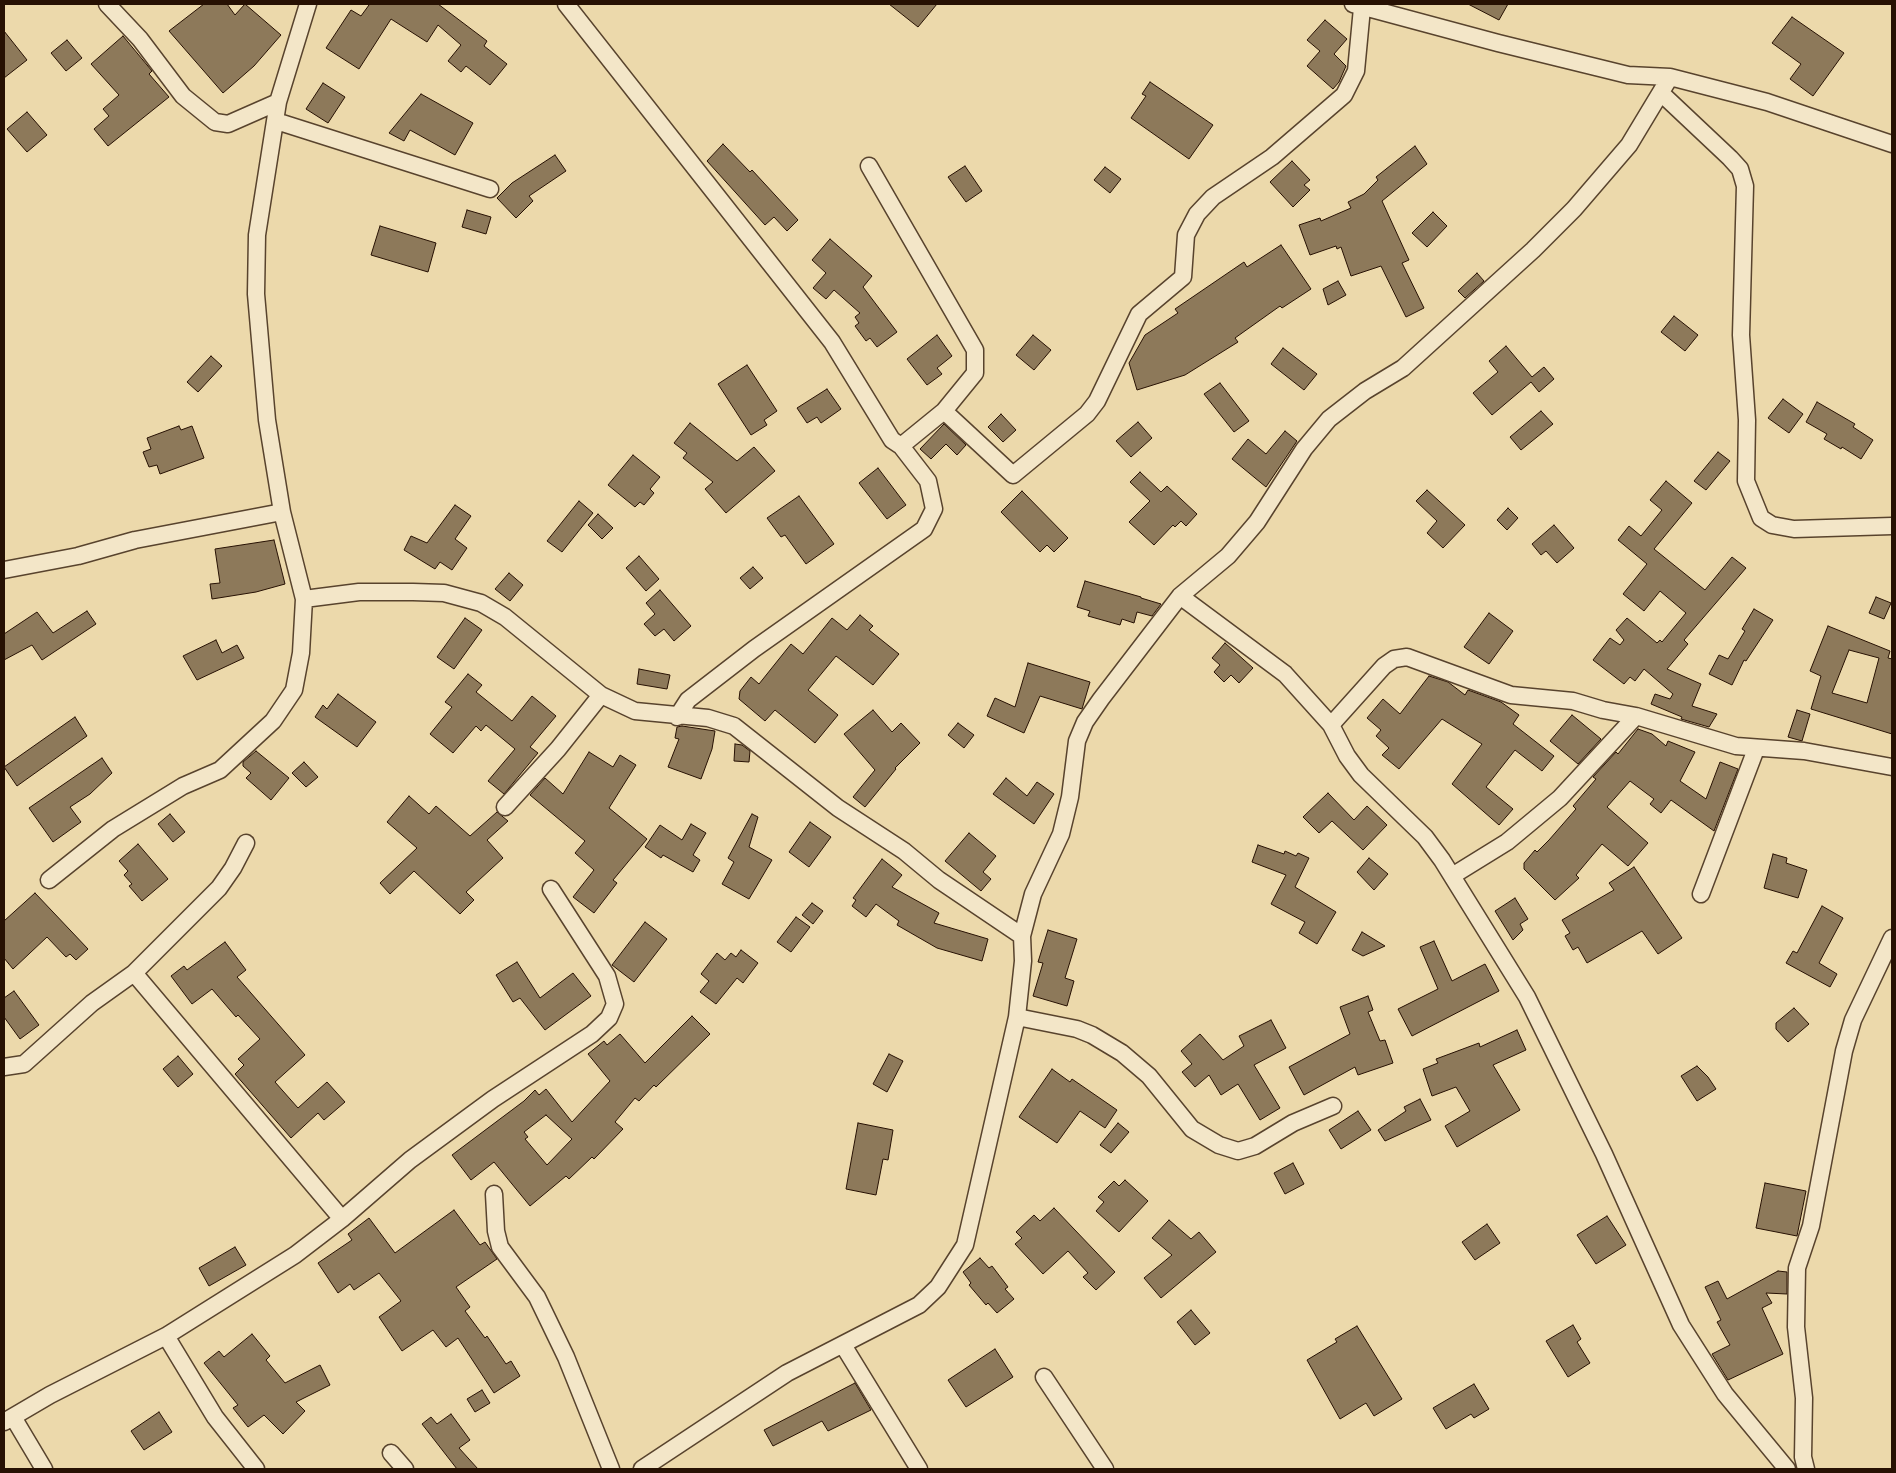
<!DOCTYPE html>
<style>
body{margin:0}
#map{position:relative;width:1896px;height:1473px;overflow:hidden;background:#ecd9ab;font-family:"IM FELL Double Pica",serif}
canvas{display:block}
.frame{position:absolute;inset:0;border:5px solid #271103;pointer-events:none}
</style>
<div id="map">
<canvas width="1896" height="1473"></canvas>
<div class="frame"></div>
</div>
<script>
const ctx = document.querySelector('canvas').getContext('2d');
ctx.lineJoin = 'round';
function fillPath(path, color) { ctx.fillStyle = color; ctx.fill(path, 'evenodd'); }
const toPath = rows => new Path2D(rows.map(r => 'M' + r).join(''));
function strokePath(path, color, width, dash) { ctx.strokeStyle = color; ctx.lineWidth = width; ctx.lineCap = dash ? 'butt' : 'round'; ctx.setLineDash(dash || []); ctx.stroke(path); }
const building = toPath([
 [204,4,227,4,235,15,245,4,281,35,254,66,223,93,169,31,204,4],
 [367,4,438,4,487,41,484,46,507,64,490,85,466,66,461,72,448,61,461,45,438,25,427,42,391,19,359,69,326,48,351,10,361,16,369,5,367,4],
 [889,4,937,4,918,27,889,4],
 [1468,4,1508,4,1499,20,1468,4],
 [1792,17,1844,53,1813,96,1790,79,1801,64,1772,43,1792,17],
 [1325,20,1347,39,1334,54,1346,66,1339,82,1333,89,1307,66,1320,51,1307,40,1325,20],
 [4,31,27,60,4,78,4,31],
 [123,36,152,71,149,74,169,97,108,146,94,129,109,116,103,109,119,95,91,64,123,36],
 [67,40,82,58,66,71,51,53,67,40],
 [1150,82,1213,125,1189,159,1131,118,1146,96,1142,94,1150,82],
 [323,83,345,97,328,123,306,109,323,83],
 [421,94,473,123,455,155,410,130,404,141,389,133,421,94],
 [27,112,47,135,27,152,7,129,27,112],
 [723,144,750,172,752,170,798,220,787,231,774,217,765,225,707,161,723,144],
 [1415,146,1427,164,1382,201,1409,260,1402,263,1424,308,1406,317,1381,266,1351,276,1341,247,1337,249,1336,246,1310,255,1299,225,1320,218,1321,221,1351,208,1348,202,1364,194,1378,180,1376,177,1415,146],
 [555,155,566,171,529,196,533,201,516,218,497,198,512,183,555,155],
 [1292,161,1310,180,1304,185,1310,190,1293,207,1270,182,1292,161],
 [965,166,982,191,966,202,948,177,965,166],
 [1105,167,1121,179,1110,193,1094,180,1105,167],
 [467,210,491,217,486,234,462,227,467,210],
 [1433,212,1447,226,1427,247,1412,233,1433,212],
 [380,226,436,243,428,272,371,255,380,226],
 [830,239,872,276,863,287,897,332,877,347,870,338,866,341,855,326,859,323,855,317,860,313,834,290,826,299,813,288,826,273,812,260,830,239],
 [1281,245,1311,289,1282,308,1280,306,1235,338,1238,342,1185,375,1137,390,1129,363,1145,335,1178,313,1175,309,1244,262,1247,267,1281,245],
 [1477,273,1484,281,1465,298,1458,291,1477,273],
 [1338,281,1346,295,1328,305,1323,289,1338,281],
 [1674,316,1698,335,1685,351,1661,332,1674,316],
 [937,335,952,356,937,368,942,374,927,385,907,359,937,335],
 [1033,335,1051,350,1034,370,1016,355,1033,335],
 [1506,346,1532,377,1544,367,1554,379,1539,392,1531,382,1492,415,1473,393,1498,372,1489,361,1506,346],
 [1283,348,1317,374,1304,390,1271,364,1283,348],
 [211,356,222,366,198,392,187,382,211,356],
 [747,365,777,411,764,420,767,425,751,435,718,384,747,365],
 [1220,383,1249,421,1234,432,1204,394,1220,383],
 [827,389,841,409,821,423,817,417,807,423,797,408,827,389],
 [1783,399,1803,414,1789,433,1768,418,1783,399],
 [1817,402,1855,424,1853,427,1873,440,1861,459,1842,447,1841,449,1824,439,1827,434,1806,422,1817,402],
 [1541,411,1553,424,1521,450,1510,437,1541,411],
 [1001,414,1016,430,1003,442,988,427,1001,414],
 [1138,422,1152,438,1131,457,1116,441,1138,422],
 [690,423,737,461,754,447,775,471,726,513,705,489,713,482,683,458,687,453,674,443,690,423],
 [944,424,966,445,957,455,946,444,931,459,920,449,944,424],
 [179,426,181,430,192,426,204,458,160,474,157,465,149,467,143,452,151,449,147,438,179,426],
 [1285,431,1297,441,1266,487,1232,459,1248,439,1266,454,1285,431],
 [1718,452,1730,461,1706,490,1694,481,1718,452],
 [633,455,660,477,650,489,654,493,644,505,640,502,635,507,608,485,633,455],
 [878,468,906,505,887,519,859,483,878,468],
 [1140,472,1161,492,1167,486,1197,514,1186,526,1181,521,1175,527,1173,525,1154,545,1129,522,1150,501,1130,482,1140,472],
 [1666,481,1692,503,1654,549,1705,590,1732,557,1746,568,1684,640,1688,644,1667,669,1701,684,1692,706,1717,714,1709,727,1681,719,1682,717,1651,704,1655,694,1670,699,1673,694,1644,669,1635,681,1630,677,1624,684,1593,660,1610,638,1620,645,1624,640,1616,630,1627,618,1657,643,1660,640,1662,642,1686,613,1660,591,1644,611,1623,594,1647,564,1618,540,1629,526,1641,536,1662,510,1650,500,1666,481],
 [1427,490,1465,525,1443,548,1427,533,1437,521,1416,501,1427,490],
 [1022,491,1068,538,1054,552,1047,545,1040,552,1001,512,1022,491],
 [799,496,834,544,806,564,785,535,781,537,767,518,799,496],
 [579,501,593,513,562,552,547,541,579,501],
 [455,505,471,516,455,539,467,548,452,570,440,562,435,569,404,550,411,536,427,543,455,505],
 [1508,508,1518,518,1507,530,1497,520,1508,508],
 [598,514,613,528,602,539,588,525,598,514],
 [1554,525,1574,548,1557,563,1546,551,1541,555,1532,544,1554,525],
 [274,540,285,584,256,592,212,599,210,584,220,583,215,549,274,540],
 [639,556,659,579,646,591,626,568,639,556],
 [753,567,763,578,750,589,740,578,753,567],
 [509,573,523,585,510,601,495,589,509,573],
 [1085,581,1141,597,1141,598,1161,604,1152,616,1137,612,1134,623,1122,619,1120,625,1088,616,1090,611,1077,607,1085,581],
 [660,590,691,626,674,641,664,629,655,636,644,624,655,614,646,603,660,590],
 [1876,597,1891,603,1884,619,1869,613,1876,597],
 [1754,609,1773,620,1746,661,1744,660,1732,685,1709,674,1719,655,1728,659,1745,631,1742,629,1754,609],
 [87,611,96,624,42,660,32,645,4,660,4,634,37,612,53,633,87,611],
 [1489,613,1513,631,1489,664,1464,647,1489,613],
 [860,615,873,626,869,630,899,654,873,685,836,656,808,690,838,715,815,743,775,710,765,721,739,699,740,691,751,677,759,684,791,644,803,654,832,618,847,630,860,615],
 [465,618,482,630,454,669,437,657,465,618],
 [1828,626,1890,651,1888,658,1892,659,1892,734,1811,709,1821,676,1810,671,1828,626],
 [1849,650,1879,658,1867,703,1832,693,1849,650],
 [216,640,222,653,237,645,244,658,197,680,183,656,216,640],
 [1225,643,1253,668,1239,683,1231,675,1224,682,1214,672,1220,665,1212,658,1225,643],
 [1028,663,1090,682,1082,709,1040,696,1024,733,987,716,995,698,1015,707,1028,663],
 [639,669,670,675,667,689,637,684,639,669],
 [468,674,482,685,476,692,512,721,532,696,556,716,530,747,538,753,504,794,488,781,515,749,486,725,481,731,476,726,453,753,430,734,452,707,445,702,468,674],
 [1429,676,1448,682,1465,695,1468,690,1501,702,1519,715,1513,724,1554,756,1542,771,1515,750,1486,787,1513,809,1499,825,1452,784,1482,744,1442,719,1399,769,1382,755,1389,748,1376,736,1381,730,1367,718,1383,699,1400,714,1429,676],
 [338,694,376,722,357,747,315,717,323,705,327,709,338,694],
 [873,710,892,732,901,723,920,743,895,768,896,769,865,807,853,797,875,770,844,734,873,710],
 [1797,710,1810,714,1802,741,1788,737,1797,710],
 [1572,715,1601,739,1578,764,1550,741,1572,715],
 [75,717,87,736,17,786,4,767,75,717],
 [958,723,974,735,964,748,948,735,958,723],
 [682,726,715,731,712,749,701,779,668,767,679,739,675,738,677,727,682,726],
 [1638,729,1652,734,1666,746,1668,741,1695,752,1680,781,1706,799,1720,762,1738,769,1714,831,1671,800,1661,813,1650,804,1654,799,1630,781,1607,807,1648,843,1628,866,1602,844,1576,875,1579,878,1555,900,1524,869,1524,863,1535,850,1537,852,1549,840,1576,809,1573,806,1596,779,1593,777,1616,752,1618,754,1638,729],
 [735,744,742,745,750,751,749,762,734,761,735,744],
 [256,751,289,778,271,800,246,778,251,773,243,766,243,762,256,751],
 [589,752,613,767,620,755,636,765,609,808,647,839,613,880,617,883,594,913,573,897,594,870,575,853,585,841,530,795,545,778,563,794,589,752],
 [102,758,112,773,90,794,70,807,81,822,53,842,29,808,102,758],
 [304,762,318,777,306,787,292,773,304,762],
 [1006,778,1027,796,1037,782,1054,794,1034,824,993,794,1006,778],
 [1328,793,1354,820,1367,806,1387,825,1363,850,1332,821,1319,833,1303,817,1328,793],
 [409,796,429,814,436,806,470,836,497,812,508,821,487,840,503,858,466,892,474,900,460,914,414,871,390,894,380,883,417,848,387,822,409,796],
 [170,814,185,832,173,842,158,824,170,814],
 [752,814,758,817,749,847,772,860,749,899,722,884,734,862,728,858,752,814],
 [810,822,831,837,809,867,789,852,810,822],
 [691,824,706,833,693,855,700,860,693,872,663,855,661,858,645,847,660,825,682,840,691,824],
 [969,833,996,856,983,872,991,879,981,891,945,861,969,833],
 [138,844,168,879,142,901,129,886,132,884,124,875,128,871,119,861,138,844],
 [1258,845,1284,854,1285,851,1296,856,1298,853,1309,858,1295,887,1336,912,1317,944,1299,933,1305,922,1271,904,1286,875,1252,862,1258,845],
 [1773,854,1787,858,1786,863,1807,870,1798,898,1764,888,1773,854],
 [1369,858,1388,874,1374,890,1357,872,1369,858],
 [882,859,902,875,892,887,939,913,934,923,988,939,982,961,937,948,897,925,899,921,876,904,866,917,852,906,856,900,853,898,882,859],
 [1634,867,1682,938,1658,954,1642,931,1587,963,1578,947,1573,950,1565,936,1570,933,1562,920,1614,890,1609,883,1634,867],
 [35,893,88,949,76,960,70,954,66,957,47,937,13,969,4,958,4,921,35,893],
 [1515,898,1528,919,1520,924,1523,930,1513,940,1495,911,1515,898],
 [812,903,823,911,813,924,802,915,812,903],
 [1822,906,1843,918,1819,963,1837,974,1830,987,1786,963,1793,951,1797,953,1822,906],
 [796,917,810,927,791,952,777,942,796,917],
 [645,922,667,939,634,982,612,965,645,922],
 [1048,930,1077,939,1065,978,1074,981,1067,1006,1033,996,1043,963,1038,962,1048,930],
 [1362,932,1385,946,1363,956,1352,950,1362,932],
 [1434,941,1452,981,1485,964,1499,991,1412,1036,1398,1009,1438,989,1420,947,1434,941],
 [225,942,246,970,237,977,305,1055,275,1082,298,1108,327,1082,345,1102,324,1120,318,1113,291,1138,235,1074,244,1065,238,1059,260,1039,238,1015,236,1017,212,989,192,1004,171,976,184,966,187,970,225,942],
 [741,950,758,963,743,983,737,978,716,1004,700,992,709,981,701,974,717,953,725,960,731,953,736,957,741,950],
 [517,962,540,998,573,973,591,996,545,1030,520,998,513,1002,496,975,517,962],
 [14,991,39,1025,20,1039,4,1017,4,998,14,991],
 [1368,996,1373,1010,1368,1012,1380,1041,1385,1040,1393,1063,1358,1075,1355,1067,1304,1095,1289,1067,1350,1034,1340,1007,1368,996],
 [1794,1008,1809,1024,1788,1042,1776,1029,1776,1023,1794,1008],
 [692,1016,710,1034,656,1087,654,1085,639,1101,635,1098,615,1122,623,1129,594,1159,592,1157,569,1179,566,1176,530,1206,494,1162,471,1180,452,1155,524,1101,535,1090,539,1095,546,1089,572,1122,610,1081,588,1054,604,1041,607,1045,620,1034,645,1063,692,1016],
 [546,1115,572,1139,547,1165,525,1139,528,1137,524,1132,546,1115],
 [1271,1020,1286,1048,1254,1065,1280,1108,1260,1120,1238,1084,1221,1095,1209,1075,1195,1087,1182,1072,1192,1064,1181,1051,1200,1034,1223,1060,1244,1046,1239,1036,1271,1020],
 [1517,1030,1526,1050,1493,1065,1520,1110,1457,1147,1445,1126,1470,1111,1456,1087,1432,1096,1423,1069,1438,1063,1436,1059,1479,1043,1480,1047,1517,1030],
 [889,1054,903,1061,887,1092,873,1084,889,1054],
 [178,1056,193,1074,178,1087,163,1069,178,1056],
 [1697,1066,1708,1077,1716,1089,1697,1101,1681,1076,1697,1066],
 [1052,1069,1070,1082,1072,1079,1117,1110,1105,1128,1080,1111,1057,1143,1019,1117,1052,1069],
 [1420,1099,1431,1120,1385,1141,1378,1130,1406,1111,1404,1107,1420,1099],
 [1358,1111,1371,1130,1341,1149,1329,1130,1358,1111],
 [858,1123,893,1130,888,1160,883,1159,876,1195,846,1189,858,1123],
 [1118,1123,1129,1132,1111,1153,1100,1145,1118,1123],
 [1293,1163,1304,1184,1285,1194,1274,1173,1293,1163],
 [1125,1180,1148,1201,1119,1232,1096,1211,1104,1202,1098,1197,1114,1181,1119,1186,1125,1180],
 [1765,1183,1806,1191,1797,1236,1756,1228,1765,1183],
 [1054,1208,1115,1272,1096,1290,1083,1277,1088,1273,1068,1251,1043,1274,1015,1244,1022,1238,1016,1232,1034,1215,1040,1221,1054,1208],
 [454,1210,480,1245,485,1242,497,1259,456,1287,470,1307,465,1311,485,1338,487,1336,506,1364,511,1361,520,1376,494,1393,458,1338,446,1347,433,1330,402,1351,379,1317,401,1301,379,1273,354,1290,350,1284,338,1293,318,1263,352,1240,348,1234,369,1218,395,1253,454,1210],
 [1607,1216,1626,1245,1596,1264,1577,1235,1607,1216],
 [1169,1220,1191,1239,1199,1232,1216,1252,1161,1298,1144,1278,1172,1255,1152,1238,1169,1220],
 [1487,1224,1500,1243,1475,1260,1462,1242,1487,1224],
 [235,1247,246,1265,209,1286,199,1268,235,1247],
 [980,1258,989,1268,992,1266,1008,1287,1005,1289,1014,1299,997,1313,988,1303,986,1305,969,1285,971,1283,963,1272,980,1258],
 [1778,1271,1787,1272,1787,1294,1766,1293,1772,1303,1762,1308,1783,1354,1728,1380,1712,1354,1730,1345,1717,1322,1721,1320,1705,1287,1718,1281,1727,1299,1778,1271],
 [1191,1310,1210,1333,1195,1345,1177,1322,1191,1310],
 [1573,1325,1581,1339,1577,1342,1590,1363,1568,1377,1546,1341,1573,1325],
 [1357,1326,1402,1399,1374,1416,1366,1403,1340,1419,1307,1360,1337,1342,1335,1339,1357,1326],
 [252,1334,270,1356,266,1360,285,1383,320,1365,330,1385,296,1402,305,1411,283,1434,264,1415,248,1427,233,1408,238,1405,204,1363,219,1351,224,1357,252,1334],
 [995,1349,1013,1377,966,1407,948,1380,995,1349],
 [855,1383,871,1410,828,1431,822,1421,773,1446,764,1430,855,1383],
 [1474,1384,1489,1409,1474,1418,1471,1414,1446,1429,1433,1408,1474,1384],
 [482,1390,490,1403,475,1412,467,1399,482,1390],
 [159,1412,172,1432,144,1450,131,1431,159,1412],
 [451,1414,470,1440,459,1448,478,1469,457,1469,422,1424,431,1417,437,1424,451,1414]
]);
fillPath(building, '#8d795a');
strokePath(building, '#271103', 1);
const street = toPath([
 [107,4,140,39,183,96,215,122,228,124,278,102],
 [566,4,832,342,892,440,901,446,944,411,1013,475,1087,414,1097,401,1139,314,1183,277,1186,235,1197,214,1213,197,1272,157,1344,95,1356,71,1362,8],
 [1353,4,1498,43,1628,75,1670,77,1767,102,1892,144],
 [1661,93,1730,158,1740,169,1745,186,1741,335,1747,420,1746,481,1761,518,1772,525,1794,529,1892,526],
 [276,121,490,189],
 [869,166,975,350,975,373,944,411],
 [4,570,78,556,135,540,282,512],
 [1180,596,1285,674,1331,725,1347,756,1361,775,1425,837,1442,860,1527,997,1604,1154,1681,1325,1725,1394,1787,1469],
 [304,599,359,592,413,592,444,593,481,603,505,617,601,695,635,711,708,718,734,726,838,808,904,851,939,880,1022,936],
 [677,717,688,700,754,649,924,529,934,509,928,481,901,446],
 [1331,725,1384,666,1394,659,1407,657,1511,695,1573,701,1603,710,1636,716,1736,746,1804,751,1892,767],
 [505,807,558,749,601,695],
 [1452,876,1507,842,1560,798,1636,716],
 [49,880,113,829,183,786,220,770,273,721,294,690,301,653,304,599,282,512,267,420,256,294,257,235,278,102,308,4],
 [1701,894,1756,749],
 [134,973,342,1219],
 [1017,1017,1077,1029,1092,1035,1122,1053,1149,1076,1192,1129,1219,1145,1238,1151,1255,1146,1293,1123,1333,1106],
 [4,1067,24,1064,92,1003,134,973,219,888,233,868,246,843],
 [494,1194,496,1231,500,1247,537,1297,566,1357,611,1469],
 [166,1336,215,1417,256,1469],
 [843,1345,919,1469],
 [1044,1377,1105,1469],
 [13,1417,44,1469],
 [4,1422,50,1395,166,1336,295,1255,342,1219,410,1160,493,1099,592,1034,609,1018,615,1004,607,976,551,889],
 [391,1453,405,1469],
 [642,1469,787,1373,919,1305,938,1287,965,1245,1017,1017,1023,961,1022,936,1033,894,1061,834,1070,797,1077,741,1085,722,1101,699,1180,596,1228,556,1257,522,1304,449,1329,419,1365,391,1403,368,1533,250,1574,209,1629,145,1670,77],
 [1806,1469,1803,1457,1804,1398,1796,1327,1797,1268,1811,1226,1844,1051,1853,1020,1892,938]
]);
strokePath(street, '#58432d', 19);
strokePath(street, '#f3e6c8', 16);
</script>
